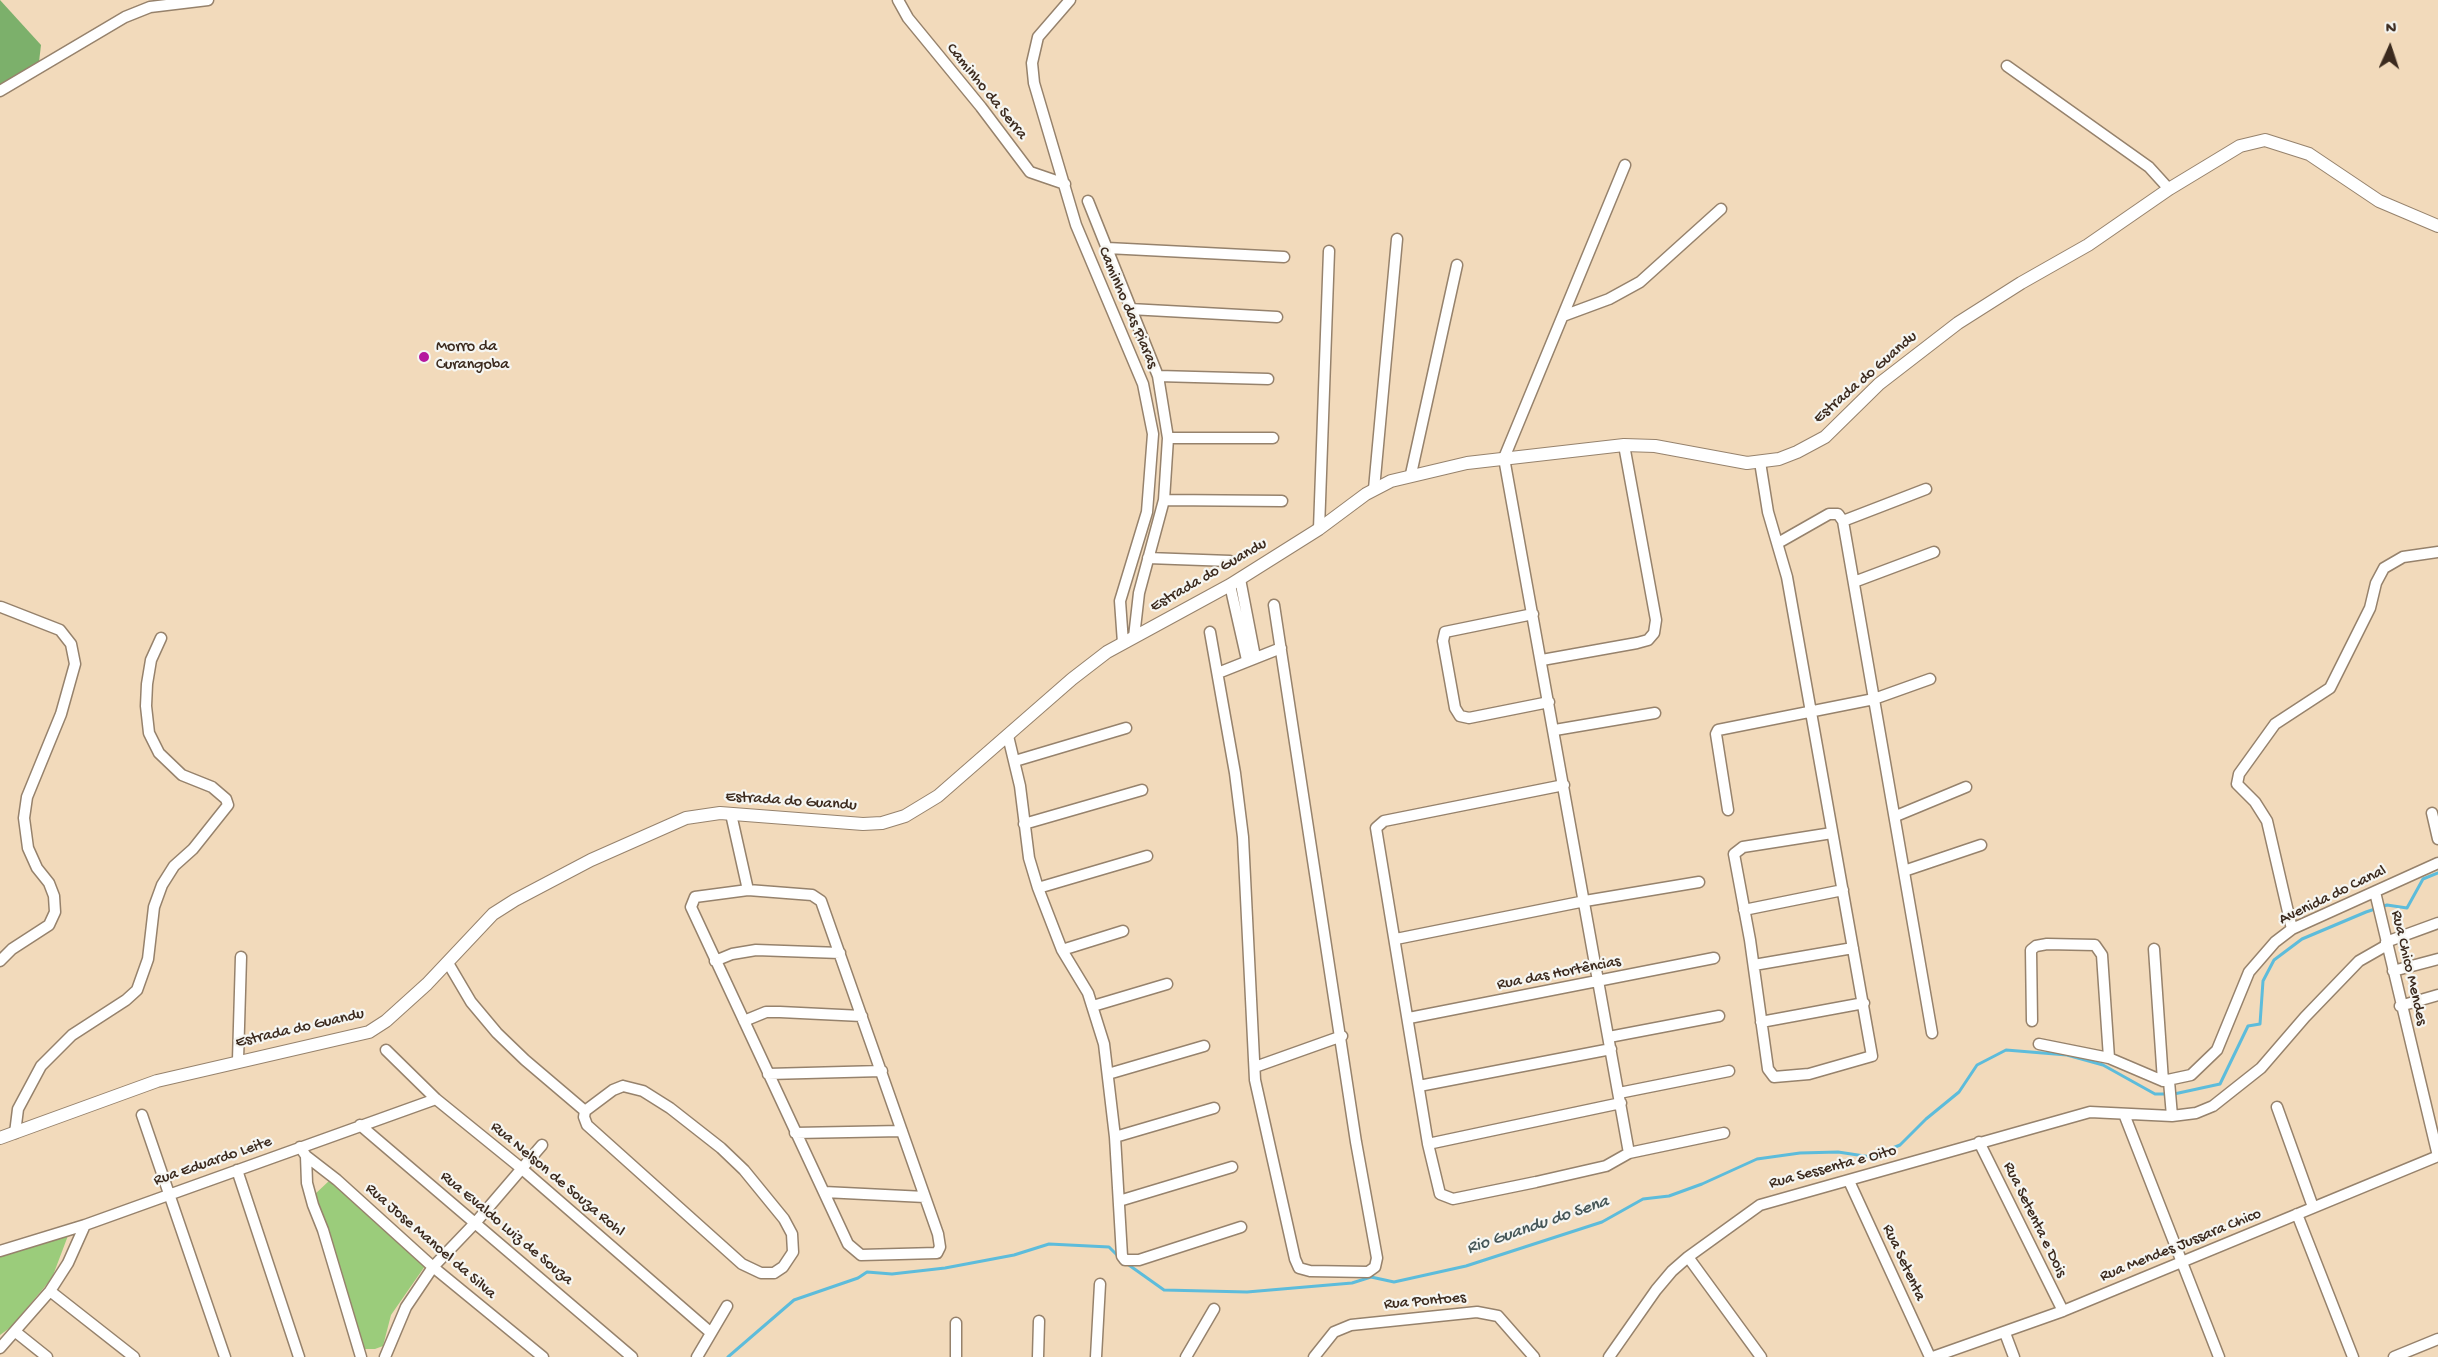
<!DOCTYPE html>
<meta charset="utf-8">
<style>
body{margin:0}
#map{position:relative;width:2438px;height:1357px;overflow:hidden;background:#f2dabb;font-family:"Gochi Hand",sans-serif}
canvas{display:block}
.north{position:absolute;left:2360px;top:18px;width:60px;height:60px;-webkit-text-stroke:4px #f6f6f2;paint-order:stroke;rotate:3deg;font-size:16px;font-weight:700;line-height:24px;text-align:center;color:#3b2a1e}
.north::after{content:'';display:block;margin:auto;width:21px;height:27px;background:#3b2a1e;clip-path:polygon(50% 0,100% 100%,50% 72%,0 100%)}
</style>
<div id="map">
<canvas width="2438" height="1357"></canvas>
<div class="north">N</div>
</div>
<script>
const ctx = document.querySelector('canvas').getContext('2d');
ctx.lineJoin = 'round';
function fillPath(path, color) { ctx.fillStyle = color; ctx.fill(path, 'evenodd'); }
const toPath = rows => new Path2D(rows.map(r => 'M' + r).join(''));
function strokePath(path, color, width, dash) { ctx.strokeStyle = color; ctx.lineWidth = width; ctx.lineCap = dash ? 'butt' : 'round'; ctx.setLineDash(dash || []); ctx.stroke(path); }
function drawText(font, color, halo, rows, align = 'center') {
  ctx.font = font + ' "Gochi Hand",sans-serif'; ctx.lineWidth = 4.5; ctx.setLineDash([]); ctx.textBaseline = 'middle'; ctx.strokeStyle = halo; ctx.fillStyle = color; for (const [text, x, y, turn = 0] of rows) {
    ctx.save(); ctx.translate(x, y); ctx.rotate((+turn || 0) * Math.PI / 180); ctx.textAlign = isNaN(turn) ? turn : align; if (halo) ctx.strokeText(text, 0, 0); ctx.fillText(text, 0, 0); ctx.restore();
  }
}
fillPath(toPath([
 [330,1180,425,1266,391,1315,383,1346,375,1349,363,1349,314,1195],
 [69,1233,52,1278,11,1327,0,1335,0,1257]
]), '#9bcc7b');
fillPath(toPath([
 [0,0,41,45,39,62,0,89]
]), '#7cb06b');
strokePath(toPath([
 [2174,1094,2220,1084,2248,1026,2260,1024,2263,981,2274,960,2302,939,2366,912,2387,905,2407,908,2423,879,2438,873],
 [1126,1263,1164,1290,1247,1292,1352,1283,1371,1277,1394,1282,1466,1266,1602,1222,1643,1199,1669,1196,1702,1184,1757,1159,1800,1153,1838,1152,1871,1157,1900,1145,1926,1119,1959,1092,1977,1065,2006,1050,2067,1055,2103,1065,2155,1094,2167,1094],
 [728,1357,794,1300,858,1278,867,1272,892,1274,945,1268,1014,1255,1049,1244,1109,1247,1119,1257]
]), '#5dbcdb', 3);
const minor = toPath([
 [898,0,908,18,981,107,1030,172,1065,184],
 [1070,0,1038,37,1032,63,1034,83,1076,225,1143,384,1153,434,1147,512,1120,601,1123,643],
 [2007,66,2149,167,2169,189],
 [0,91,125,17,150,7,208,0],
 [1625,165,1504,458,1629,1153],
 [1088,201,1158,376,1168,438,1164,500,1139,593,1134,637],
 [1107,248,1284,257],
 [1130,309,1277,317],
 [1563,316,1609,299,1640,282,1721,209],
 [1158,376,1268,379],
 [1168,438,1273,438],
 [1760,462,1768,512,1787,577,1872,1056,1809,1074,1774,1077,1768,1069,1750,940,1734,854,1743,847,1832,833],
 [1411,474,1457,265],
 [1374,489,1397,239],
 [1164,500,1282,501],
 [1843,521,1926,489],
 [1319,529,1329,251],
 [1778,543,1829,514,1838,514,1843,521,1932,1033],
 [1148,558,1230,561],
 [1240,579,1255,657],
 [1854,582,1934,552],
 [1230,585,1247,660],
 [1533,614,1445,632,1443,641,1455,708,1460,716,1469,718,1549,702],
 [1210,632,1235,773,1243,837,1255,1080,1295,1259,1299,1268,1310,1271,1368,1272,1375,1267,1377,1258,1356,1142,1274,605],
 [1542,660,1637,643,1648,640,1654,633,1656,620,1624,445],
 [1218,673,1281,648],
 [1555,730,1655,713],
 [1008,736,1020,786,1029,858,1038,888,1062,950,1088,993,1104,1044,1115,1137,1122,1256,1125,1260,1139,1260,1241,1227],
 [1015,761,1126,728],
 [1564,785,1384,821,1376,828,1428,1144,1440,1194,1453,1199,1536,1182,1606,1166,1629,1153,1724,1133],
 [1728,810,1716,734,1718,730,1874,699,1930,679],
 [2432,813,2438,839],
 [731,814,748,890],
 [1896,816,1966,787],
 [1024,824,1142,790],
 [1904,871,1981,845],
 [1038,888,1147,856],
 [748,890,812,895,821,901,938,1234,940,1247,937,1253,861,1255,848,1244,691,907,695,897,748,890],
 [1744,910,1843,890],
 [2292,929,2267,821,2255,802,2237,784,2239,774,2275,724,2330,688,2370,608,2376,583,2384,568,2403,557,2438,552],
 [1396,939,1585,901,1699,882],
 [2386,942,2438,923],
 [2154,949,2163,1081],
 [1062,950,1123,931],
 [0,961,12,949,49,925,55,912,54,896,49,883,37,868,28,848,24,818,27,797,61,714,75,664,71,644,60,630,1,607],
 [715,961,732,954,756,950,840,953],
 [448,963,471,1002,497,1033,525,1060,585,1111],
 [1754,965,1853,948],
 [2393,971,2438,959],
 [1093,1006,1167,984],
 [2400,1006,2438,995],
 [1409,1018,1714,958],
 [744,1021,766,1012,780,1012,862,1016],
 [2032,1021,2031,950,2036,946,2047,944,2095,945,2102,955,2109,1058],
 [1761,1022,1864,1003],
 [1609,1037,1719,1016],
 [2039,1044,2109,1058,2163,1081,2191,1075,2217,1050,2249,972,2275,942,2292,929,2438,863],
 [386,1050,436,1099,521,1168,710,1332],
 [238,1060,241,957],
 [1255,1067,1342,1036],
 [768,1074,882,1071],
 [1108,1074,1204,1046],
 [2169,1081,2172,1116],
 [623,1086,643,1091,670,1108,721,1148,744,1170,784,1219,792,1234,793,1252,783,1267,774,1273,761,1273,742,1264,587,1125,584,1117,585,1111,613,1090,623,1086],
 [1419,1086,1611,1049],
 [1619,1093,1729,1071],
 [2277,1107,2313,1207],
 [2124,1114,2219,1357],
 [142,1115,225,1357],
 [360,1125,632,1357],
 [15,1133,18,1109,41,1066,72,1035,126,1000,137,990,148,959,154,907,162,885,174,866,193,849,228,805,226,799,212,787,182,775,159,753,149,733,146,706,147,684,151,660,161,638],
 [795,1133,902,1131],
 [1115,1137,1214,1108],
 [1979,1142,2063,1311],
 [1428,1144,1621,1103],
 [300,1147,306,1156,337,1180,433,1267,543,1357],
 [306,1156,307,1183,313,1205,323,1230,361,1357],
 [237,1170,299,1357],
 [1849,1181,1930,1357],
 [824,1192,925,1197],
 [1119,1201,1232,1167],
 [2297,1214,2353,1357],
 [0,1251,85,1225,436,1099],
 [1688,1257,1761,1357],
 [50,1291,134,1357],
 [956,1323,956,1357],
 [17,1333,47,1357],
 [2005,1333,2014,1357],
 [0,1348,50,1291,68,1263,85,1225],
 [385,1357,406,1307,433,1267,476,1222,542,1145],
 [697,1357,727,1306],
 [1038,1357,1039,1321],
 [1096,1357,1100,1284],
 [1186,1357,1214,1309],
 [1314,1357,1334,1332,1351,1325,1477,1312,1498,1316,1534,1357],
 [1609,1357,1656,1290,1672,1271,1688,1257,1760,1205,2090,1112,2172,1116,2196,1113,2213,1106,2261,1068,2305,1017,2359,961,2387,945],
 [1933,1357,2063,1311,2438,1156,2375,892],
 [2394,1357,2438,1339]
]);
const tertiary = toPath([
 [0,1138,157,1081,369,1032,386,1021,427,984,493,914,515,900,591,860,686,818,720,813,863,824,882,823,905,816,938,796,1072,679,1107,652,1230,585,1319,529,1366,494,1391,481,1467,463,1624,445,1655,446,1747,463,1779,459,1797,452,1825,437,1879,384,1958,323,2021,283,2088,245,2169,189,2240,146,2265,140,2309,154,2379,201,2438,226]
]);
strokePath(minor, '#96826c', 13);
strokePath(tertiary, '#96826c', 14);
strokePath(minor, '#fff', 10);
strokePath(tertiary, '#fff', 12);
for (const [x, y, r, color] of [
 [424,357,6,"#b5179e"]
]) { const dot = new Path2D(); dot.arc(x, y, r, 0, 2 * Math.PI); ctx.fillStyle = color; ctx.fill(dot); strokePath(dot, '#f6f6f2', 2); }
drawText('16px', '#3b2a1e', '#f6f6f2', [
 ["Caminho da Serra",986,92,51],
 ["Caminho das Piaras",1127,308,67],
 ["Estrada do Guandu",1866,378,-41],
 ["Estrada do Guandu",1209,576,-30],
 ["Estrada do Guandu",791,802,4],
 ["Avenida do Canal",2333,896,-26],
 ["Rua Chico Mendes",2408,968,77],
 ["Rua das Hortências",1559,974,-11],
 ["Estrada do Guandu",300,1029,-13],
 ["Rua Eduardo Leite",213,1162,-19],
 ["Rua Sessenta e Oito",1833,1168,-15],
 ["Rua Nelson de Souza Rohl",557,1180,40],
 ["Rua Setenta e Dois",2034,1220,64],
 ["Rua Evaldo Luiz de Souza",506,1229,40],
 ["Rua Jose Manoel da Silva",430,1242,41],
 ["Rua Mendes Jussara Chico",2181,1246,-22],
 ["Rua Setenta",1903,1263,65],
 ["Rua Pontoes",1425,1302,-5]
]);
drawText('16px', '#3b2a1e', '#f6f6f2', [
 ["Morro da",436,348],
 ["Curangoba",436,366]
], 'left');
drawText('italic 18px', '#455657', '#f6f6f2', [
 ["Rio Guandu do Sena",1538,1226,-19]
]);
</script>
